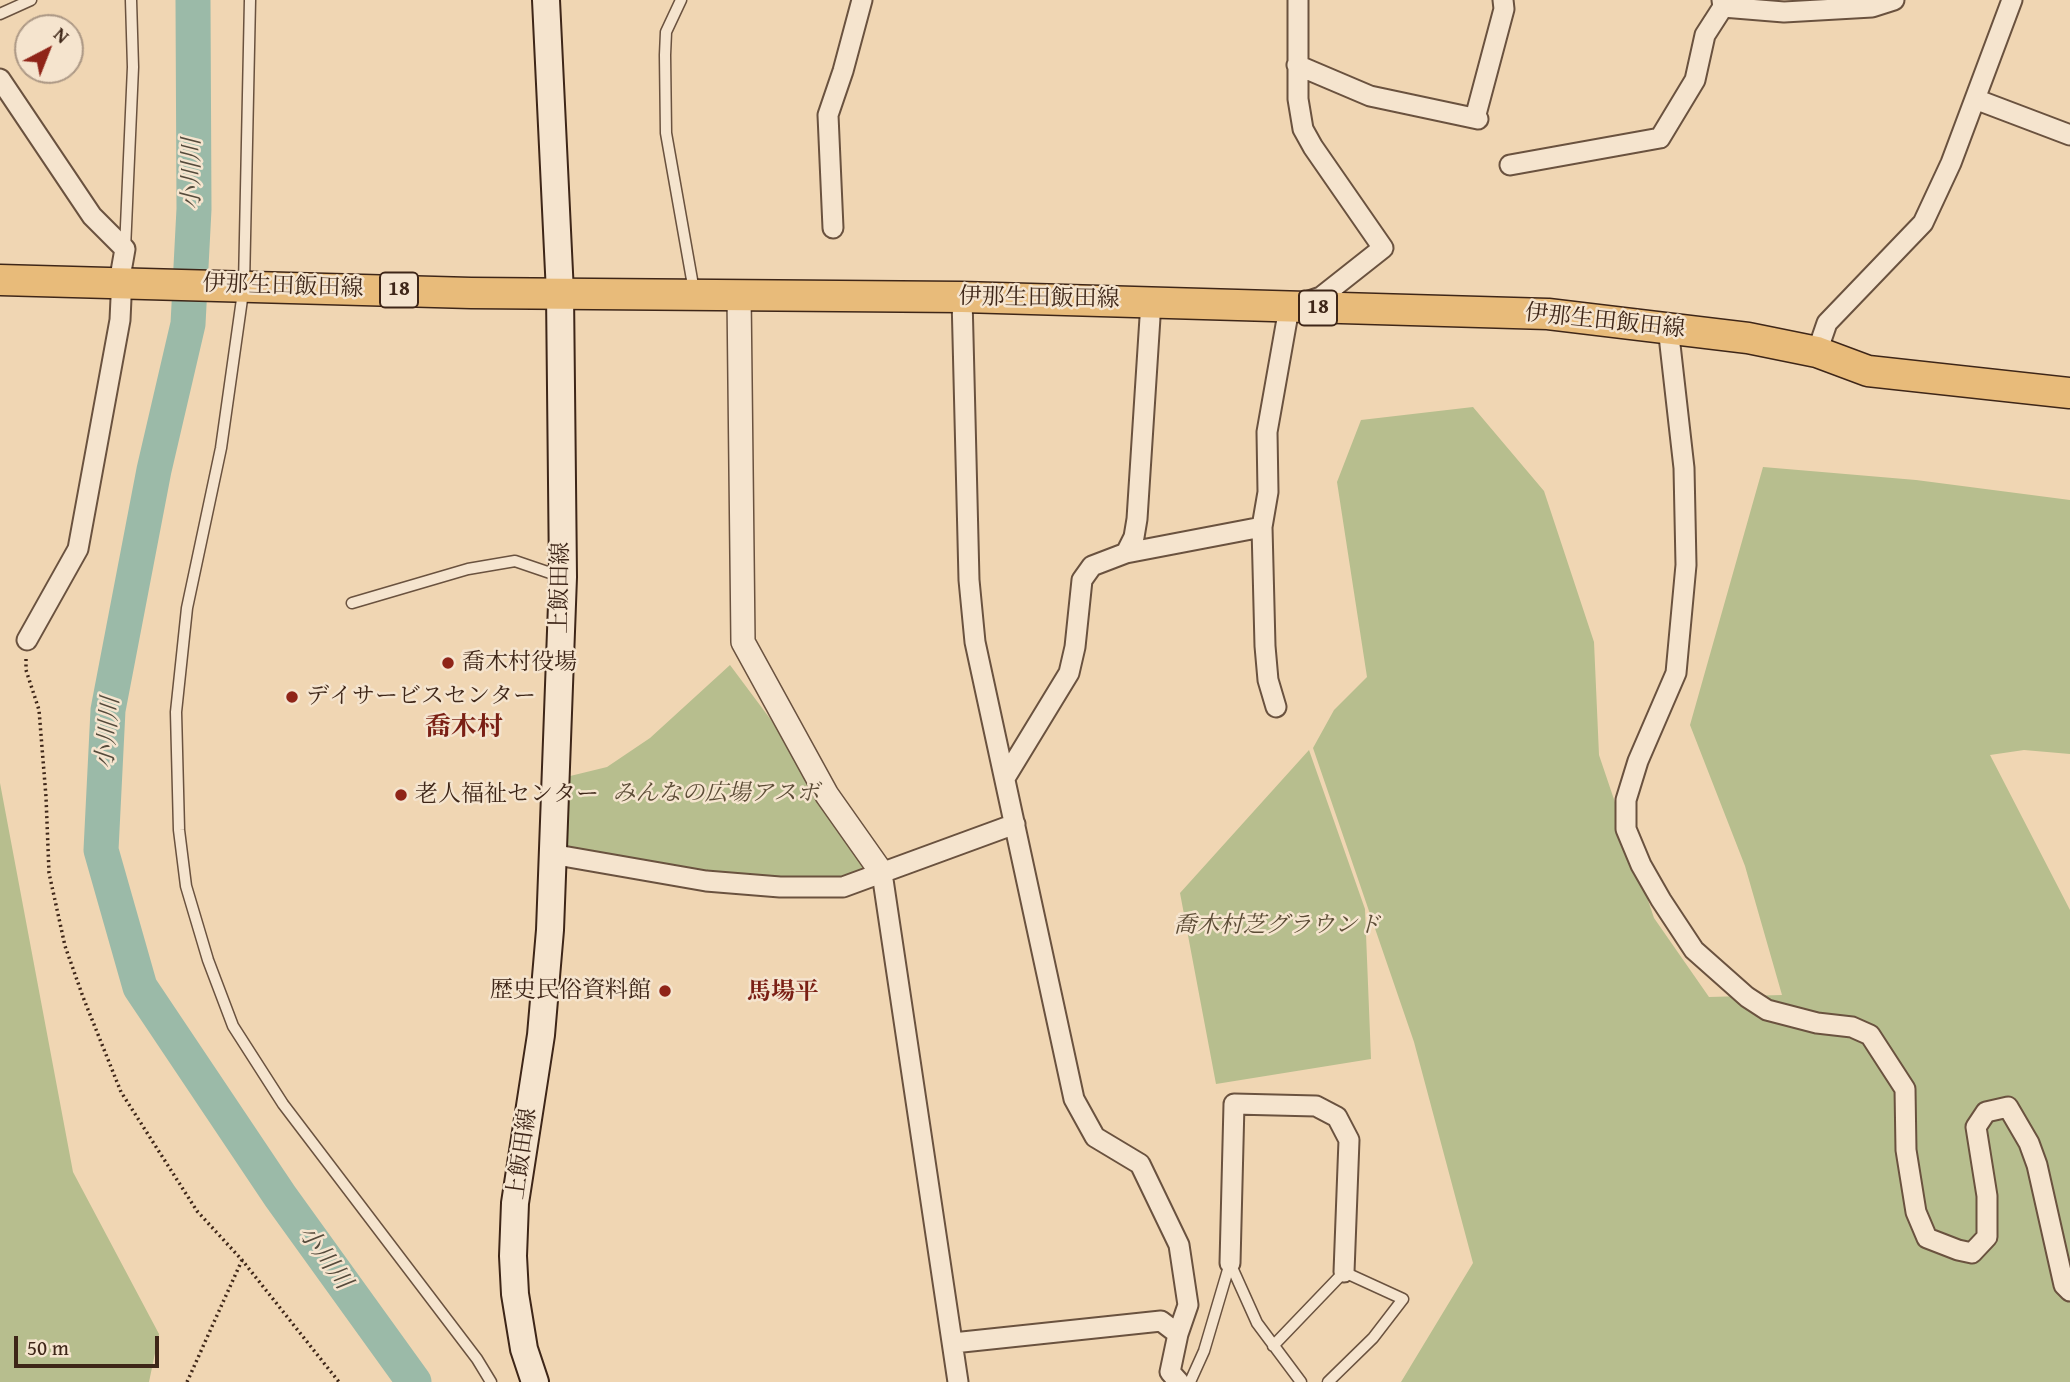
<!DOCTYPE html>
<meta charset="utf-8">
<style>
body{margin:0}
#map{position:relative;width:2070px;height:1382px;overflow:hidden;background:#f0d6b3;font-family:"Gentium Book Plus",serif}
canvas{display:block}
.north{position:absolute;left:14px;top:14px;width:70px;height:70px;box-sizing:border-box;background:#f5e4ce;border:2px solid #ac9885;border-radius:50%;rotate:42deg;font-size:19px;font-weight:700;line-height:28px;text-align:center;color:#3e2618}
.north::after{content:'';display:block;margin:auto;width:24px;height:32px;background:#8f2418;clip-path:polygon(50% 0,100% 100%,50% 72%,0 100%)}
.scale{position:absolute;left:14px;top:1336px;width:145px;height:32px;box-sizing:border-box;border:4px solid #3e2618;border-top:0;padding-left:9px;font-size:21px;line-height:24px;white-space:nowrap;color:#3e2618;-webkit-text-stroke:5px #f5e4ce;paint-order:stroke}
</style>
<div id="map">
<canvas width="2070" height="1382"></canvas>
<div class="north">N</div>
<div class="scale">50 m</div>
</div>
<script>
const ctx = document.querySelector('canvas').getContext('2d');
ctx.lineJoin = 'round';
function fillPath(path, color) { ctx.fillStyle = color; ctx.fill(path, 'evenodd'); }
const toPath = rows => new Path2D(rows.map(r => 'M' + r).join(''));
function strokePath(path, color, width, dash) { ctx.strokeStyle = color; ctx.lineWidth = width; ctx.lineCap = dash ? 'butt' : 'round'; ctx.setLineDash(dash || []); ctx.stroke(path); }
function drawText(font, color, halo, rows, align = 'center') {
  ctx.font = font + ' "Gentium Book Plus","Noto Serif JP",serif'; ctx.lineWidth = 5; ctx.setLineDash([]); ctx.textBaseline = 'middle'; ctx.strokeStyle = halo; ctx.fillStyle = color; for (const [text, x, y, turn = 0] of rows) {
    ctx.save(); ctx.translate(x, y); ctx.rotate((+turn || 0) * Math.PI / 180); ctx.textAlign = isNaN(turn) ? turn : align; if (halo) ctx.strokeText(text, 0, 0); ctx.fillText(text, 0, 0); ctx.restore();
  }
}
fillPath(toPath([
 [1473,407,1544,491,1594,642,1599,755,1654,918,1709,997,1782,995,1745,866,1690,725,1763,467,1916,480,2070,500,2070,754,2024,750,1990,755,2070,910,2070,1382,1401,1382,1473,1263,1414,1042,1313,748,1334,710,1367,677,1337,482,1361,420],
 [730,665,827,795,876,871,795,886,551,854,562,778,607,767,650,738],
 [1309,750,1365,909,1371,1059,1216,1084,1180,893],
 [0,783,73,1172,159,1334,149,1382,0,1382]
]), '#b7be8e');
strokePath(toPath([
 [193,0,194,209,188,324,154,470,108,710,101,850,140,987,280,1196,414,1382]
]), '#9bbaa8', 35);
const service = toPath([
 [250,0,244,285,221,448,187,608,176,712,179,830,186,886,208,960,233,1026,283,1104,477,1359,491,1382],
 [681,0,666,32,665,55,666,133,694,291],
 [0,14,31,0],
 [125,249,133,67,131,0],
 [352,603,468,569,515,561,562,577],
 [1230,1263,1257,1323,1301,1382],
 [1273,1346,1344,1272,1403,1299,1373,1338,1328,1382],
 [1190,1382,1204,1351,1230,1263]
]);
const minor = toPath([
 [1722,0,1723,7,1784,12,1872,7,1894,0],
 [1297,65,1370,96,1478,119],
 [0,79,92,216,125,249,119,283],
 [1975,99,2070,135],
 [1475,118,1504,9,1503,0],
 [1510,165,1660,138,1695,80,1705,35,1723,7],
 [833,228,828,115,843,71,862,0],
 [962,297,969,580,975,642,1074,1099,1095,1137,1140,1164,1179,1245,1188,1305,1178,1334,1170,1372,1179,1382],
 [1668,327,1684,468,1686,565,1676,673,1638,761,1626,800,1626,829,1641,865,1661,900,1694,950,1747,997,1767,1010,1817,1023,1852,1027,1870,1035,1905,1089,1906,1150,1916,1212,1927,1238,1958,1250,1972,1253,1987,1237,1987,1196,1976,1127,1986,1112,2008,1107,2029,1143,2037,1165,2064,1285,2070,1291],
 [1817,352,1827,323,1923,223,1951,163,2012,0],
 [1126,553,1134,537,1137,519,1151,302],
 [27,640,78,549,120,320,121,298],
 [1276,707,1268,680,1265,646,1262,527,1268,492,1267,432,1289,308,1321,297,1383,248,1313,147,1303,129,1298,99,1298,0],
 [1005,778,1069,673,1075,647,1082,580,1092,566,1126,553,1262,527],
 [551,854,706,881,780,887,843,887,1015,824],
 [882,873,958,1382],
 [1230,1263,1234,1104,1316,1106,1337,1117,1349,1140,1344,1272],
 [953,1343,1161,1321,1178,1334]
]);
const tertiary = toPath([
 [739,294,743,642,827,795,882,873]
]);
const secondary = toPath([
 [535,1382,524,1349,515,1294,513,1256,515,1203,541,1035,550,930,563,577,560,293,546,0]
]);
const primary = toPath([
 [0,280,471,293,962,297,1548,314,1748,338,1817,352,1868,371,2070,393]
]);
strokePath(service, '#6a523f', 13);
strokePath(minor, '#6a523f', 23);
strokePath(tertiary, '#6a523f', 26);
strokePath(secondary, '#3e2618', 30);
strokePath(primary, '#3e2618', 33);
strokePath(toPath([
 [26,659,26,670,39,710,46,797,49,873,65,946,83,997,121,1092,197,1211,242,1260,339,1382],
 [187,1382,242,1260]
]), '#3e2618', 3.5, [2, 3.5]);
strokePath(service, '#f5e4ce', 10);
strokePath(minor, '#f5e4ce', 19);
strokePath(tertiary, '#f5e4ce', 23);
strokePath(secondary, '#f5e4ce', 26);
strokePath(primary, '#e8bb7a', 30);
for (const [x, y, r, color] of [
 [448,663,7,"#8f2418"],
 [292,697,7,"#8f2418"],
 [401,795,7,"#8f2418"],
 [665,991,7,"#8f2418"]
]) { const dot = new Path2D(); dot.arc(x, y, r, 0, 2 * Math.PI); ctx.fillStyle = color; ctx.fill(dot); strokePath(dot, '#f5e4ce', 2.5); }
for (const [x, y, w] of [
 [399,290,38],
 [1318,308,38]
]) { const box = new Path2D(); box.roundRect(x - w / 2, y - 17.5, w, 35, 5); ctx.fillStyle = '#f5e4ce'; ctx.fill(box); strokePath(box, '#3e2618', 2); }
drawText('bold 21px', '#3e2618', null, [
 ["18",399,290],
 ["18",1318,308]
]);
drawText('23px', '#3e2618', '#f5e4ce', [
 ["伊那生田飯田線",283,287,2],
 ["伊那生田飯田線",1039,299,1],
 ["伊那生田飯田線",1605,322,6],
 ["上飯田線",561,588,-89],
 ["上飯田線",523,1154,-82]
]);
drawText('23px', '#3e2618', '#f5e4ce', [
 ["喬木村役場",462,663],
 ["デイサービスセンター",306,697],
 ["老人福祉センター",415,795],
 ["歴史民俗資料館",651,991,"right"]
], 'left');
drawText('italic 23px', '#5c4c36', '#f5e4ce', [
 ["みんなの広場アスボ",716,794],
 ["喬木村芝グラウンド",1277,926]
]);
drawText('italic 24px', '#554b3c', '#f5e4ce', [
 ["小川川",193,174,-90],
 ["小川川",109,733,-85],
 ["小川川",324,1258,54]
]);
drawText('bold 24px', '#7a1f14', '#f5e4ce', [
 ["馬場平",783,993]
]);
drawText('bold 26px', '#7a1f14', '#f5e4ce', [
 ["喬木村",464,728]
]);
</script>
